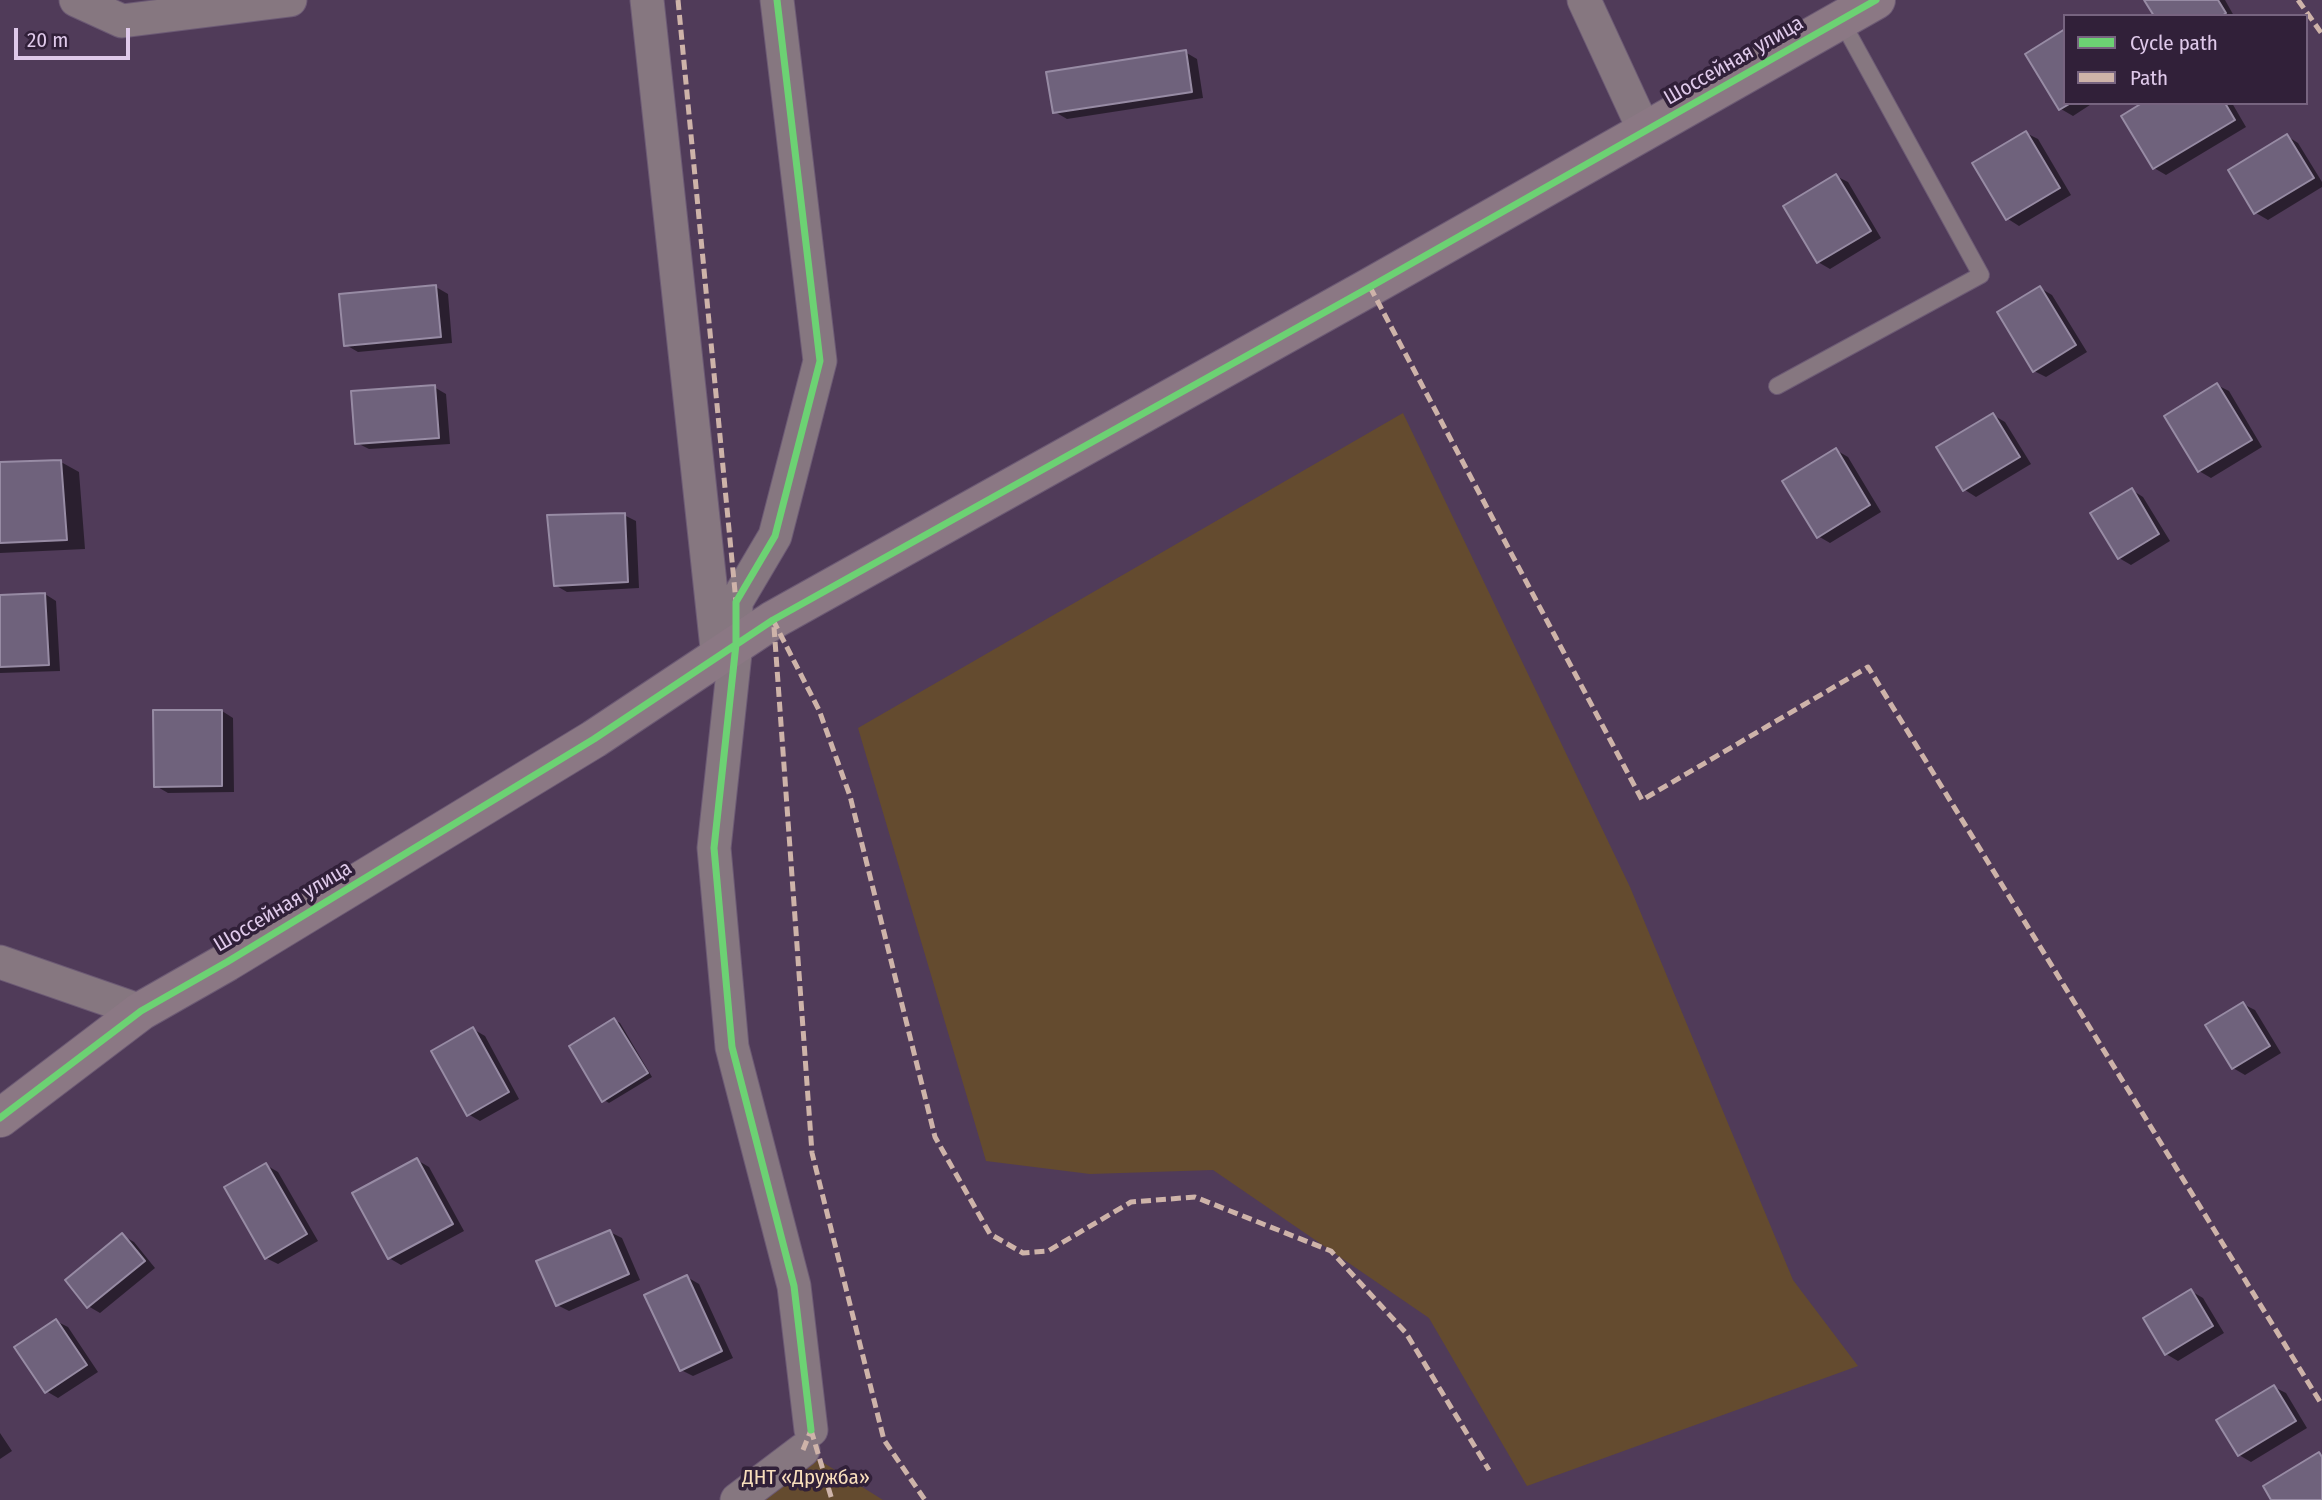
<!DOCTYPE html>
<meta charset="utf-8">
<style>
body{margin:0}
#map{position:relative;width:2322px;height:1500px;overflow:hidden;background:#503b59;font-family:"Fira Sans Condensed",sans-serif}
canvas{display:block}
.legend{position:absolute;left:2063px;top:14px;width:245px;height:91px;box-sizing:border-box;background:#312039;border:2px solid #776480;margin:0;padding:9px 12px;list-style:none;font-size:21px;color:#dfc9ea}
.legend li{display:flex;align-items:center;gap:14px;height:35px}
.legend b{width:35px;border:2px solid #776480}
.scale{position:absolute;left:14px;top:28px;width:116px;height:32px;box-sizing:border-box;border:4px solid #dfc9ea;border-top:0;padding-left:9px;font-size:21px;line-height:24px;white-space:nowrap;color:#dfc9ea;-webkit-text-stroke:5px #312039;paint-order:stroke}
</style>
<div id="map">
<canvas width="2322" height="1500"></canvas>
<ul class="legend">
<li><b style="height:9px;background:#6cd273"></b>Cycle path</li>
<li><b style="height:9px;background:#ceb3a9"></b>Path</li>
</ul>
<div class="scale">20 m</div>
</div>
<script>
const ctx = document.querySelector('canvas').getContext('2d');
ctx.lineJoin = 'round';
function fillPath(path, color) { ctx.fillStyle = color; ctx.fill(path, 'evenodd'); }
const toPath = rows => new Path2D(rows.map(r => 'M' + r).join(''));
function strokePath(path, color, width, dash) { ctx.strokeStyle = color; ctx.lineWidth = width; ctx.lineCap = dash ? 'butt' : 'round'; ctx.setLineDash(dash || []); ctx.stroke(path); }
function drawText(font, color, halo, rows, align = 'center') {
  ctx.font = font + ' "Fira Sans Condensed",sans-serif'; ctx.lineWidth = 7; ctx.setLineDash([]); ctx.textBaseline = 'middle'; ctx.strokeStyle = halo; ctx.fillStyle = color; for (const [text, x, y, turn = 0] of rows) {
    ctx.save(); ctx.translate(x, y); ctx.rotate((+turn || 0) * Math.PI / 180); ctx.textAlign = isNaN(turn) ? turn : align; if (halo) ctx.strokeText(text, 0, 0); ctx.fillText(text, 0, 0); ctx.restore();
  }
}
fillPath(toPath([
 [1403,413,1630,887,1793,1280,1858,1366,1527,1486,1429,1318,1213,1170,1090,1174,986,1161,858,728],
 [803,1450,883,1500,737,1500]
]), '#644b2f');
fillPath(toPath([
 [2147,0,2225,0,2234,16,2156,16],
 [1185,52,1197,59,1203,98,1067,119,1055,112],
 [2027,54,2065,103,2093,103,2073,116,2061,109],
 [2145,103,2232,103,2246,127,2166,175,2154,168],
 [2026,133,2038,139,2071,195,2019,226,2008,219],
 [2287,136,2298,143,2322,182,2322,187,2268,220,2256,213,2230,170],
 [1836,176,1848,182,1881,238,1830,269,1818,262],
 [436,287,448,294,452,343,358,352,346,345],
 [2040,288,2052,295,2087,352,2046,377,2034,371],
 [2217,385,2229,391,2262,447,2211,478,2199,471],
 [434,387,446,394,450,444,369,449,357,443],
 [1993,415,2005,422,2031,464,1976,497,1965,490],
 [1836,450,1848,457,1881,512,1830,543,1818,536],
 [61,462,79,472,85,549,0,553,0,463],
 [2132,490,2143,497,2170,541,2131,565,2119,558],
 [624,515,636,521,639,588,567,592,555,585],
 [45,594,56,601,60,671,0,673,0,597],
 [222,711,233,718,234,792,168,793,156,786],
 [2243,1004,2255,1010,2281,1053,2245,1075,2233,1068],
 [614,1020,620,1023,652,1077,609,1103,604,1100],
 [473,1029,485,1036,519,1099,480,1121,468,1114],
 [417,1160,429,1167,464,1231,401,1265,389,1258],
 [266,1165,278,1172,318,1241,278,1264,266,1258],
 [610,1232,622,1238,640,1280,569,1311,557,1305],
 [122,1235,134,1242,155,1268,100,1313,88,1306],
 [687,1277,699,1284,733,1358,693,1376,681,1370],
 [2191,1291,2203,1298,2224,1333,2178,1361,2166,1354],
 [56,1321,68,1327,98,1372,58,1398,46,1391],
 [2274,1387,2286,1393,2307,1428,2251,1462,2239,1455],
 [0,1433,12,1451,0,1459]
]), '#0007');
const building = toPath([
 [2144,0,2218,0,2226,13,2222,16,2154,16,2144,0],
 [2065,29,2065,103,2071,103,2059,110,2025,54,2065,29],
 [1186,50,1192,92,1053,113,1046,72,1186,50],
 [2142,103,2225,103,2235,120,2153,169,2121,116,2142,103],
 [2026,131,2060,188,2006,220,1972,163,2026,131],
 [2287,134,2314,178,2254,214,2228,170,2287,134],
 [1836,174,1871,231,1817,263,1783,206,1836,174],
 [436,285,441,337,344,346,339,294,436,285],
 [2040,286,2076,345,2033,372,1997,312,2040,286],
 [2217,383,2252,440,2198,472,2164,416,2217,383],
 [435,385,439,438,355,444,351,391,435,385],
 [1993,413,2020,457,1963,491,1936,447,1993,413],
 [1836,448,1870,505,1817,538,1782,481,1836,448],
 [61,460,67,540,0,543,0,462,61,460],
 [2132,488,2159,534,2118,559,2090,513,2132,488],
 [625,513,628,582,554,586,547,515,625,513],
 [45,593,49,665,0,667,0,595,45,593],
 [153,710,222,710,222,786,154,787,153,710],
 [2243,1002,2270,1046,2232,1069,2205,1025,2243,1002],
 [614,1018,648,1073,602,1102,569,1046,614,1018],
 [473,1027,509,1092,467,1116,431,1051,473,1027],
 [417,1158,453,1224,388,1259,352,1193,417,1158],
 [266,1163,307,1234,265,1259,224,1187,266,1163],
 [610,1230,629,1274,556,1306,536,1261,610,1230],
 [122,1233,145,1261,87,1308,65,1280,122,1233],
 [687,1275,722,1351,680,1371,644,1295,687,1275],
 [2191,1289,2213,1326,2165,1355,2143,1318,2191,1289],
 [56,1319,87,1365,45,1393,14,1347,56,1319],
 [2274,1385,2296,1421,2238,1456,2216,1420,2274,1385],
 [2319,1452,2322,1457,2322,1500,2271,1500,2263,1486,2319,1452]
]);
fillPath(building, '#6f627c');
strokePath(building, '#978ba4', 2);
const lane = toPath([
 [1777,386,1981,275,1841,20]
]);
const street = toPath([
 [76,0,122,21,290,0],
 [647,0,717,648],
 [777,0,820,361,775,536,736,602,736,644,714,848,732,1047,794,1286,811,1430],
 [1584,0,1645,132],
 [0,962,141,1011],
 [737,1500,803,1450]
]);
const secondary = toPath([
 [0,1118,141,1011,227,962,594,739,773,620,1370,287,1876,0]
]);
strokePath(lane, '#6c5a74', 18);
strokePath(street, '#6c5a74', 35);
strokePath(secondary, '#6c5a74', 40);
strokePath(lane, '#867780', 16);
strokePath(street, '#867780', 33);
strokePath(secondary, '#8b7884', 38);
strokePath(toPath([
 [678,0,736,602],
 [2298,0,2322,34],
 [1370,287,1642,800,1868,667,2322,1405],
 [773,620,819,710,850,796,935,1137,990,1234,1023,1253,1048,1251,1131,1202,1195,1197,1331,1251,1406,1333,1489,1470],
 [774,627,812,1153,884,1440,925,1500],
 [811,1430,832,1500],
 [803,1450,811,1430]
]), '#ceb3a9', 5, [10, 5]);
strokePath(toPath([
 [777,0,820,361,775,536,736,602,736,644,714,848,732,1047,794,1286,811,1430],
 [0,1118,141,1011,227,962,594,739,773,620,1370,287,1876,0]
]), '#6cd273', 7);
drawText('21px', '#dfc9ea', '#312039', [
 ["Шоссейная улица",1734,61,-30],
 ["Шоссейная улица",283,907,-31]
]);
drawText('21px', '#f8debc', '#312039', [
 ["ДНТ «Дружба»",806,1478]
]);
</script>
